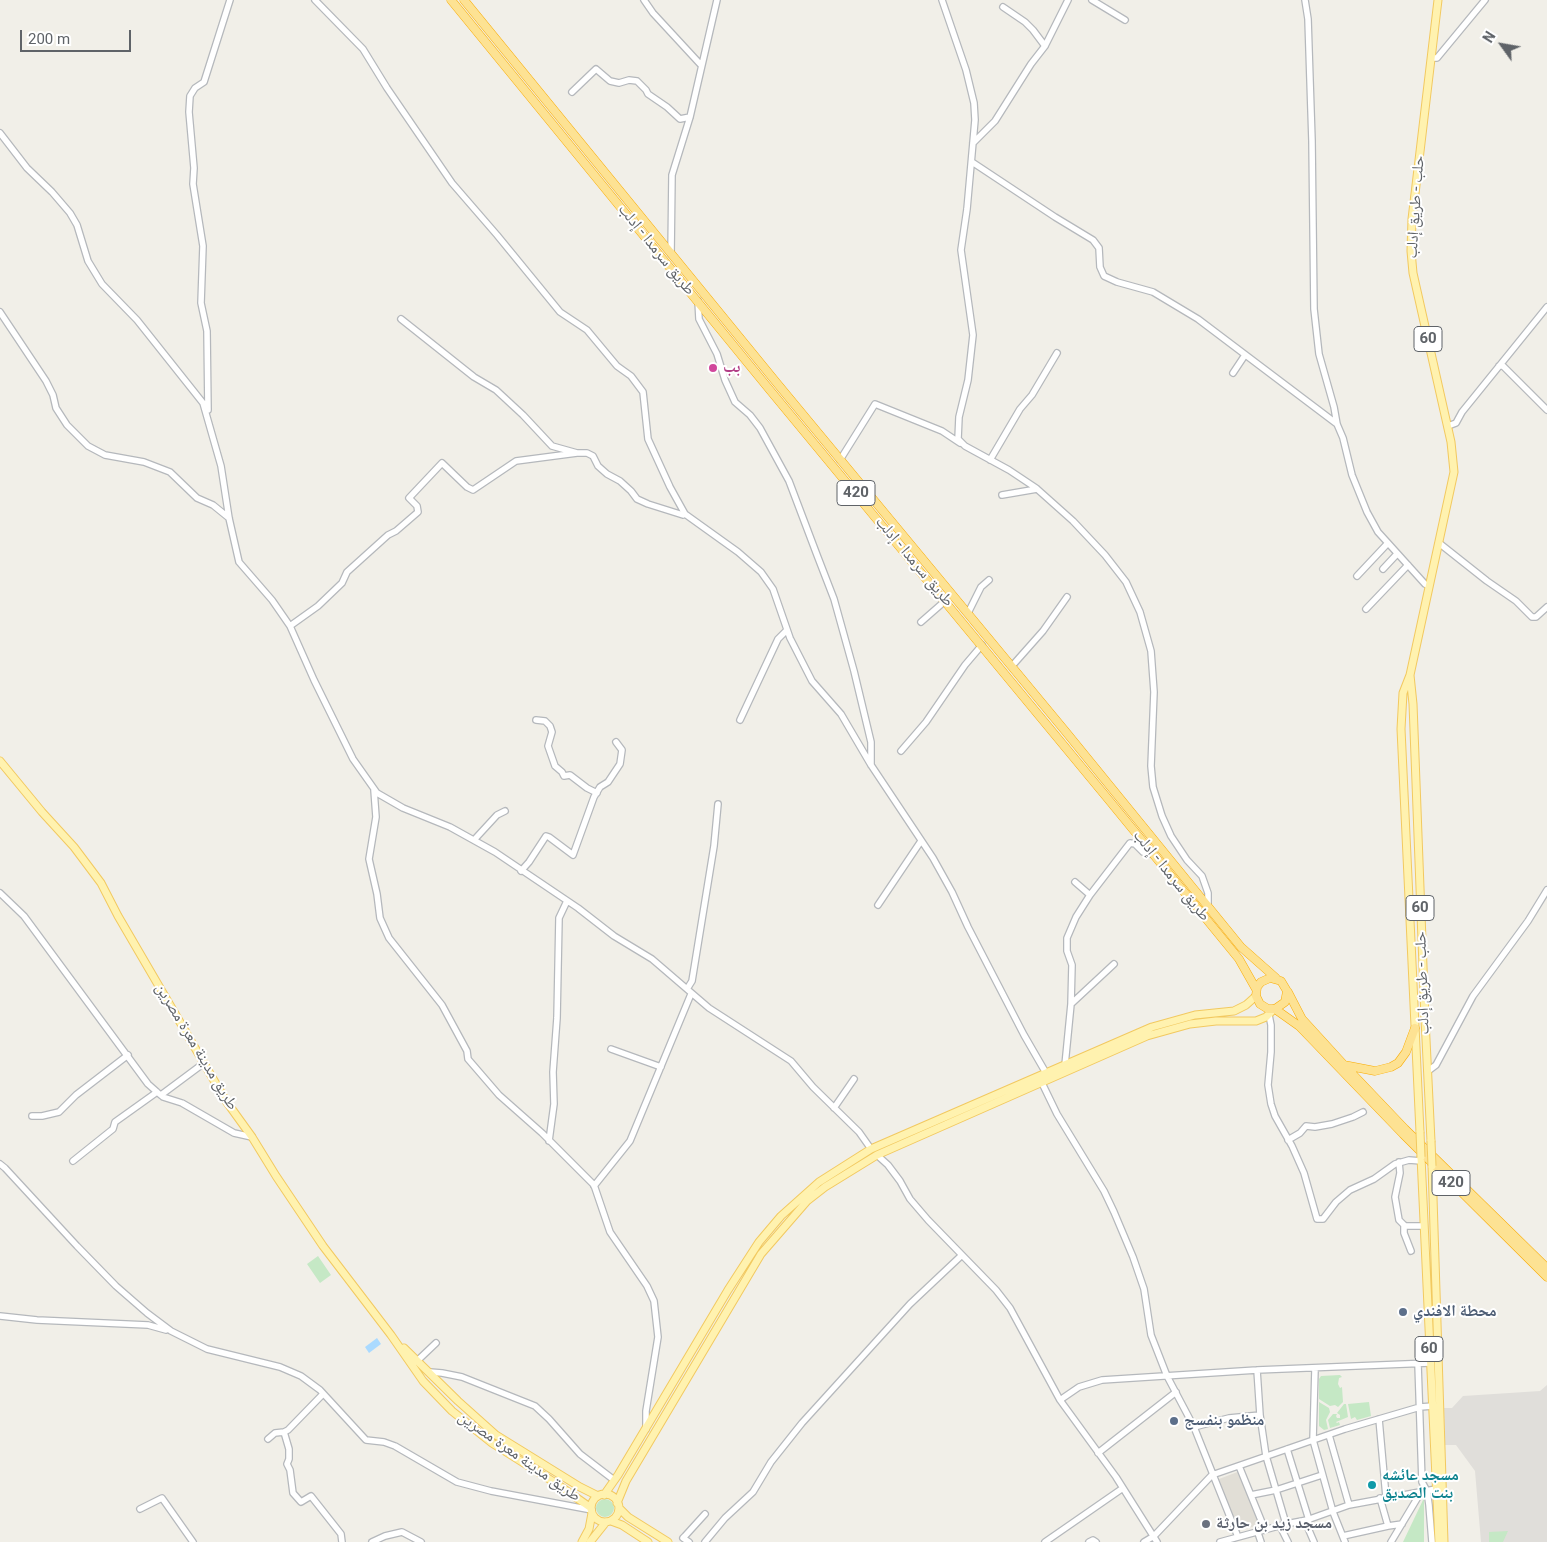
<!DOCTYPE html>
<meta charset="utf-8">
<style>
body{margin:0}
#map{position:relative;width:1547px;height:1542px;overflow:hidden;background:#f1efe8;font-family:Roboto,sans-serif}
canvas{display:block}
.north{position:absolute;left:1477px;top:20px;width:50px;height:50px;-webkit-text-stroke:4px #fff;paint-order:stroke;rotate:302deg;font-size:14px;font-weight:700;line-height:20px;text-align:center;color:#5f6368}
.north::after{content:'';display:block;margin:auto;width:18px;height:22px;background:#5f6368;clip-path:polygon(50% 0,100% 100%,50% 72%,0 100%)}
.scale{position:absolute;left:20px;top:30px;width:111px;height:22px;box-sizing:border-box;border:2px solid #5f6368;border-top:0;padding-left:6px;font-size:15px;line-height:18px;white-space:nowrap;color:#5f6368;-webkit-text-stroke:4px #fff;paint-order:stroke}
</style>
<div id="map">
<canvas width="1547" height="1542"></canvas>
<div class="north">N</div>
<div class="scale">200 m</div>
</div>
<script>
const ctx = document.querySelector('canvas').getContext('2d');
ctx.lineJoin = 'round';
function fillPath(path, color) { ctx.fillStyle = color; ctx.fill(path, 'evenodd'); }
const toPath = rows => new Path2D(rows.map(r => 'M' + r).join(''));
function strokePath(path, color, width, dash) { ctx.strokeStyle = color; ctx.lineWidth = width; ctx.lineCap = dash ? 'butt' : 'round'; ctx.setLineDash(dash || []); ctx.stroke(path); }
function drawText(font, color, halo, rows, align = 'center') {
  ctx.font = font + ' Roboto,"Noto Naskh Arabic",sans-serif'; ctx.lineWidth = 4; ctx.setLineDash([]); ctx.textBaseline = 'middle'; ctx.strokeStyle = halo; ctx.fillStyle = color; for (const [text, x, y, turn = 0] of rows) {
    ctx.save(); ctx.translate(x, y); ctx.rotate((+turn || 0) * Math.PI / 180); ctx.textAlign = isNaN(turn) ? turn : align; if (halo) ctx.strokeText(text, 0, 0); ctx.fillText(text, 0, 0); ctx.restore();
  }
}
fillPath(toPath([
 [1547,1385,1547,1542,1481,1542,1475,1471,1456,1445,1445,1445,1444,1408,1452,1408,1463,1396,1540,1391]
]), '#e0deda');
fillPath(toPath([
 [1240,1471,1259,1525,1237,1531,1219,1479]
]), '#e1ded6');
fillPath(toPath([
 [318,1256,331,1275,320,1283,307,1264],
 [1340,1375,1342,1377,1339,1378,1338,1384,1340,1388,1342,1387,1343,1402,1338,1407,1335,1405,1330,1406,1319,1399,1319,1379,1321,1376],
 [1319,1402,1329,1408,1330,1412,1326,1420,1328,1429,1324,1430,1319,1426],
 [1369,1402,1371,1416,1357,1420,1355,1417,1351,1419,1348,1404],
 [1344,1404,1346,1404,1348,1417,1336,1422,1337,1423,1339,1422,1340,1425,1330,1428,1328,1420,1333,1414,1337,1414,1336,1416,1337,1418,1340,1418,1340,1415,1337,1413],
 [1424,1498,1424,1542,1403,1542],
 '596 1508a9 9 0 1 1 18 0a9 9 0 1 1-18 0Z',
 [1508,1531,1503,1542,1489,1542,1489,1532]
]), '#c5e8c5');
fillPath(toPath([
 [377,1338,381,1344,369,1353,365,1347]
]), '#aadaff');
const minor = toPath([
 [315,0,363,49,387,88,452,183,497,235,560,312,587,330,617,366,631,376,643,392,648,439,670,487,685,514,738,552,761,572,773,589,790,638,812,681,841,714,871,765,933,858,952,892,968,927,1024,1035,1046,1073],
 [644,0,653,13,701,65],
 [942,0,966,70,974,103,975,120,967,209,961,250,973,335,968,380,959,417,958,439,965,446,1009,470,1036,488,1073,521,1105,555,1126,582,1140,612,1151,651,1154,692,1151,766,1153,787,1162,816,1171,836,1187,860,1202,876,1208,893,1208,906],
 [1092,0,1125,20],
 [1305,0,1308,19,1312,141,1314,309,1319,354,1334,407,1337,424,1343,438,1352,475,1367,512,1378,532,1388,543,1425,584,1429,586],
 [1003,7,1025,22,1033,30,1045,46],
 [1431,58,1437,58,1485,0],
 [572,92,596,69,610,81,619,83,629,80,637,81,646,90,648,94,667,107,680,119,690,117],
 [0,133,27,168,52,192,70,213,77,225,88,261,102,284,137,320,203,403,221,466,229,518,239,562,272,600,290,626,314,680,353,759,377,793,403,808,450,827,495,852,578,908,614,936,652,959,709,1008,791,1061,813,1087,859,1132,871,1149],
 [973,143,995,121,1031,64,1045,46,1068,0],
 [972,162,1055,217,1093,240,1099,248,1100,267,1104,276,1117,282,1153,292,1198,319,1337,424],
 [671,254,672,175,690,117,717,0],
 [698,301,699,319,717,354,725,380,735,402,750,415,760,428,789,481,817,555,834,599,854,671,871,742,871,765],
 [0,312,46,381,53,395,56,408,67,425,88,446,105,455,144,462,170,472,197,498,213,505,229,518],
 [401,319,474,377,496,390,523,415,552,446,577,453,587,453,593,456,598,466,607,474,620,481,631,491,637,499,648,504,683,515,685,514],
 [1499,366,1503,366,1547,410],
 [1233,373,1245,355],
 [208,410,207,331,201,303,203,246,193,184,194,168,189,112,190,96,195,88,204,82,230,0],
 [1448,426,1456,423,1462,412,1547,307],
 [840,460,875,404,942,431,960,443],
 [990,460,1020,409,1032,395,1057,353],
 [1002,495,1037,489],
 [1439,543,1487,581,1516,601,1532,617,1536,617,1547,607],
 [1383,569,1397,554],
 [1357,576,1388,543],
 [1366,609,1408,565],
 [968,613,981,587,989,580],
 [921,622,945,601],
 [290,626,318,606,342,583,347,572,388,535,396,531,418,512,417,506,409,498,442,463,467,487,473,490,516,461,577,453],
 [1012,666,1043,631,1067,597],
 [536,720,545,721,550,726,552,732,548,746,555,766,562,772,564,776,570,775,587,788,597,793],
 [740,720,778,639,787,630],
 [901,751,926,722,965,665,982,645],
 [374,790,376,817,369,859,377,894,380,918,389,938,442,1005,467,1051,468,1059,499,1095,542,1133,594,1185,610,1232,647,1286,654,1301,658,1337,646,1411,646,1429],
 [474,840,497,815,505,811],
 [521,871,529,862,546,836,549,837,573,855,594,797,600,787,608,782,620,764,622,750,616,742],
 [1075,882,1090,895],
 [0,893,24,916,148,1084,157,1092,163,1097,182,1103,234,1133,252,1137],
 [878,905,921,841],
 [687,989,692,981,714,846,718,804],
 [1071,1004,1072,965,1067,951,1067,938,1076,917,1090,895,1130,843,1135,844,1143,852,1154,855],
 [1269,1015,1271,1025,1271,1052,1268,1085,1271,1104,1275,1116,1292,1146,1304,1173,1317,1219,1323,1219,1336,1202,1350,1190,1374,1179,1395,1164,1409,1160,1421,1161],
 [611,1049,661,1067],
 [1065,1065,1071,1004,1114,964],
 [1428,1071,1436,1065,1473,996,1528,921,1547,890],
 [1042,1083,1057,1114,1104,1191,1114,1212,1133,1257,1144,1289,1151,1335,1167,1376,1194,1427,1238,1537],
 [161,1095,204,1063],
 [834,1108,854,1079],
 [32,1116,42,1116,59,1112,76,1095,128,1055],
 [1288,1140,1300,1133,1306,1126,1315,1127,1332,1124,1353,1117,1363,1112],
 [549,1141,554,1104,553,1072,557,1018,559,918,567,901],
 [877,1155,888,1165,900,1181,910,1199,928,1220,996,1290,1010,1308,1060,1400,1116,1477,1157,1542],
 [73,1161,113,1129,115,1122,157,1092],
 [1399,1162,1400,1173,1395,1197,1399,1220,1405,1226,1424,1226],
 [0,1164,5,1168,77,1246,116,1286,147,1313,171,1331,207,1349,280,1367,301,1376,320,1390,366,1440,384,1442,395,1446,457,1482,491,1491,592,1510],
 [594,1186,630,1141,691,994],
 [1404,1225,1404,1233,1411,1251],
 [0,1316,37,1320,148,1325,166,1330],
 [417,1361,436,1343],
 [1418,1364,1422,1482,1427,1491,1429,1505,1432,1542],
 [1315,1369,1313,1440,1333,1512,1345,1542],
 [1257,1370,1260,1415],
 [430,1372,442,1373,462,1377,535,1406,549,1419,580,1454,614,1480],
 [1060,1400,1079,1387,1102,1380,1257,1370,1430,1363],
 [1379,1419,1386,1497],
 [1194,1427,1229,1418,1260,1415,1266,1456,1286,1524],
 [284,1432,289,1449,289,1459,287,1464,290,1470,293,1493,301,1502,311,1496,341,1534,342,1542],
 [1329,1435,1349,1505],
 [268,1439,275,1433,284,1432,288,1430,323,1394],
 [1287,1449,1309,1520],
 [1098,1453,1176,1392],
 [1239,1466,1265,1530],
 [1251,1495,1276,1490,1322,1475],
 [1380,1498,1388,1526],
 [140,1509,162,1498,193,1542],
 [1305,1521,1314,1542],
 [1280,1526,1288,1542],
 [1258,1533,1261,1542],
 [1343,1536,1388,1526,1402,1524],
 [372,1542,385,1536,402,1532,421,1542],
 [689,1542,683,1538,685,1536,705,1514],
 [705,1542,725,1518,753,1492,771,1462,802,1423,910,1304,962,1255],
 [1045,1542,1123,1488],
 [1089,1542,1093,1540,1096,1542],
 [1144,1542,1154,1536,1212,1475,1345,1429,1420,1407,1433,1406],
 [1220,1542,1286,1524,1307,1520,1349,1505,1436,1489],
 [1391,1542,1421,1492]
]);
const major = toPath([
 [1410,675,1413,704,1425,1019,1431,1141],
 [0,761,42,812,74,847,101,883,118,916,226,1101,252,1137,276,1176,323,1246,391,1335,423,1381,452,1411,492,1443,557,1484,591,1508],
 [1420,1132,1401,729,1403,693,1410,675,1454,472,1451,442,1413,273,1411,251,1412,219,1438,0],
 [1421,1157,1439,1542],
 [1432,1166,1444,1542],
 [404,1348,458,1401,496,1435,580,1487,598,1496],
 '591 1508a14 14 0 1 1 28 0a14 14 0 1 1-28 0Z',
 [604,1495,618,1475,728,1290,759,1242,781,1216,819,1182,871,1149,1152,1027,1195,1015,1234,1011,1246,1005,1256,996],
 [617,1503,626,1481,761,1254,807,1201,825,1187,877,1155,1147,1036,1190,1024,1216,1021,1256,1021,1266,1017,1274,1009],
 [619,1508,628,1517,668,1542],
 [611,1521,622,1525,648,1542],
 [582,1542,589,1529,592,1513],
 [590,1542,606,1522]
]);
const highway = toPath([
 [451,0,769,389,1108,799,1239,959,1256,989],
 [464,0,776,382,1066,732,1241,947,1276,978],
 [1288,992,1302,1019,1344,1065,1405,1129,1547,1268],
 [1275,1009,1285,1002,1287,991,1281,981,1270,978,1261,982,1257,987,1256,996,1260,1004,1268,1009,1275,1009,1299,1026,1403,1134,1547,1277],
 [1344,1065,1375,1071,1391,1067,1398,1063,1406,1052,1415,1028]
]);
strokePath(minor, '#b5b8bc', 8);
strokePath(major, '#f2c960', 9);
strokePath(highway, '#f9ab00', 9);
strokePath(minor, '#fff', 5.5);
strokePath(major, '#fff2af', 7);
strokePath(highway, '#fde293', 8);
const majorBridge = toPath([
 [1420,1132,1421,1157],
 [1431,1141,1432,1166]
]);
strokePath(majorBridge, '#f2c960', 9, []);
strokePath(majorBridge, '#fff2af', 7);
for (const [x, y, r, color] of [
 [713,368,5,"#d1479c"],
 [1403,1312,5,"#5c6f8a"],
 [1174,1421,5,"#5c6f8a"],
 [1372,1485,5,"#0f9aa8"],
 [1206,1524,5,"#6b7280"]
]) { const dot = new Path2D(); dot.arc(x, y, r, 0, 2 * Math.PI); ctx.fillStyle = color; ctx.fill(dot); strokePath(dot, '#fff', 2); }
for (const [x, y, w] of [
 [1428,339,28],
 [856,493,38],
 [1420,908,28],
 [1451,1183,38],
 [1429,1349,28]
]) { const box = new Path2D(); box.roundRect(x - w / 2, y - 12.5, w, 25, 4); ctx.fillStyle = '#fff'; ctx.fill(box); strokePath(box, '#5f6368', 1); }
drawText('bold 15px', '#5f6368', null, [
 ["60",1428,339],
 ["420",856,493],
 ["60",1420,908],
 ["420",1451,1183],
 ["60",1429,1349]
]);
drawText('16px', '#5f6368', '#fff', [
 ["حلب - طريق إدلب",1416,207,-86],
 ["طريق سرمدا - إدلب",656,250,51],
 ["طريق سرمدا - إدلب",914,562,50],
 ["طريق سرمدا - إدلب",1171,876,51],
 ["حلب - طريق إدلب",1423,983,-92],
 ["طريق مدينة معرة مصرين",196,1047,59],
 ["طريق مدينة معرة مصرين",519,1457,35]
]);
drawText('bold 16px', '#b23c85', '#fff', [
 ["بب",723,368]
], 'left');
drawText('bold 16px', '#4e5e75', '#fff', [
 ["محطة الافندي",1413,1312],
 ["منظمو بنفسج",1184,1421]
], 'left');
drawText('bold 16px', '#0d838f', '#fff', [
 ["مسجد عائشه",1382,1476],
 ["بنت الصديق",1382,1494]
], 'left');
drawText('bold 16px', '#5b616d', '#fff', [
 ["مسجد زيد بن حارثة",1216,1524]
], 'left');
</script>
